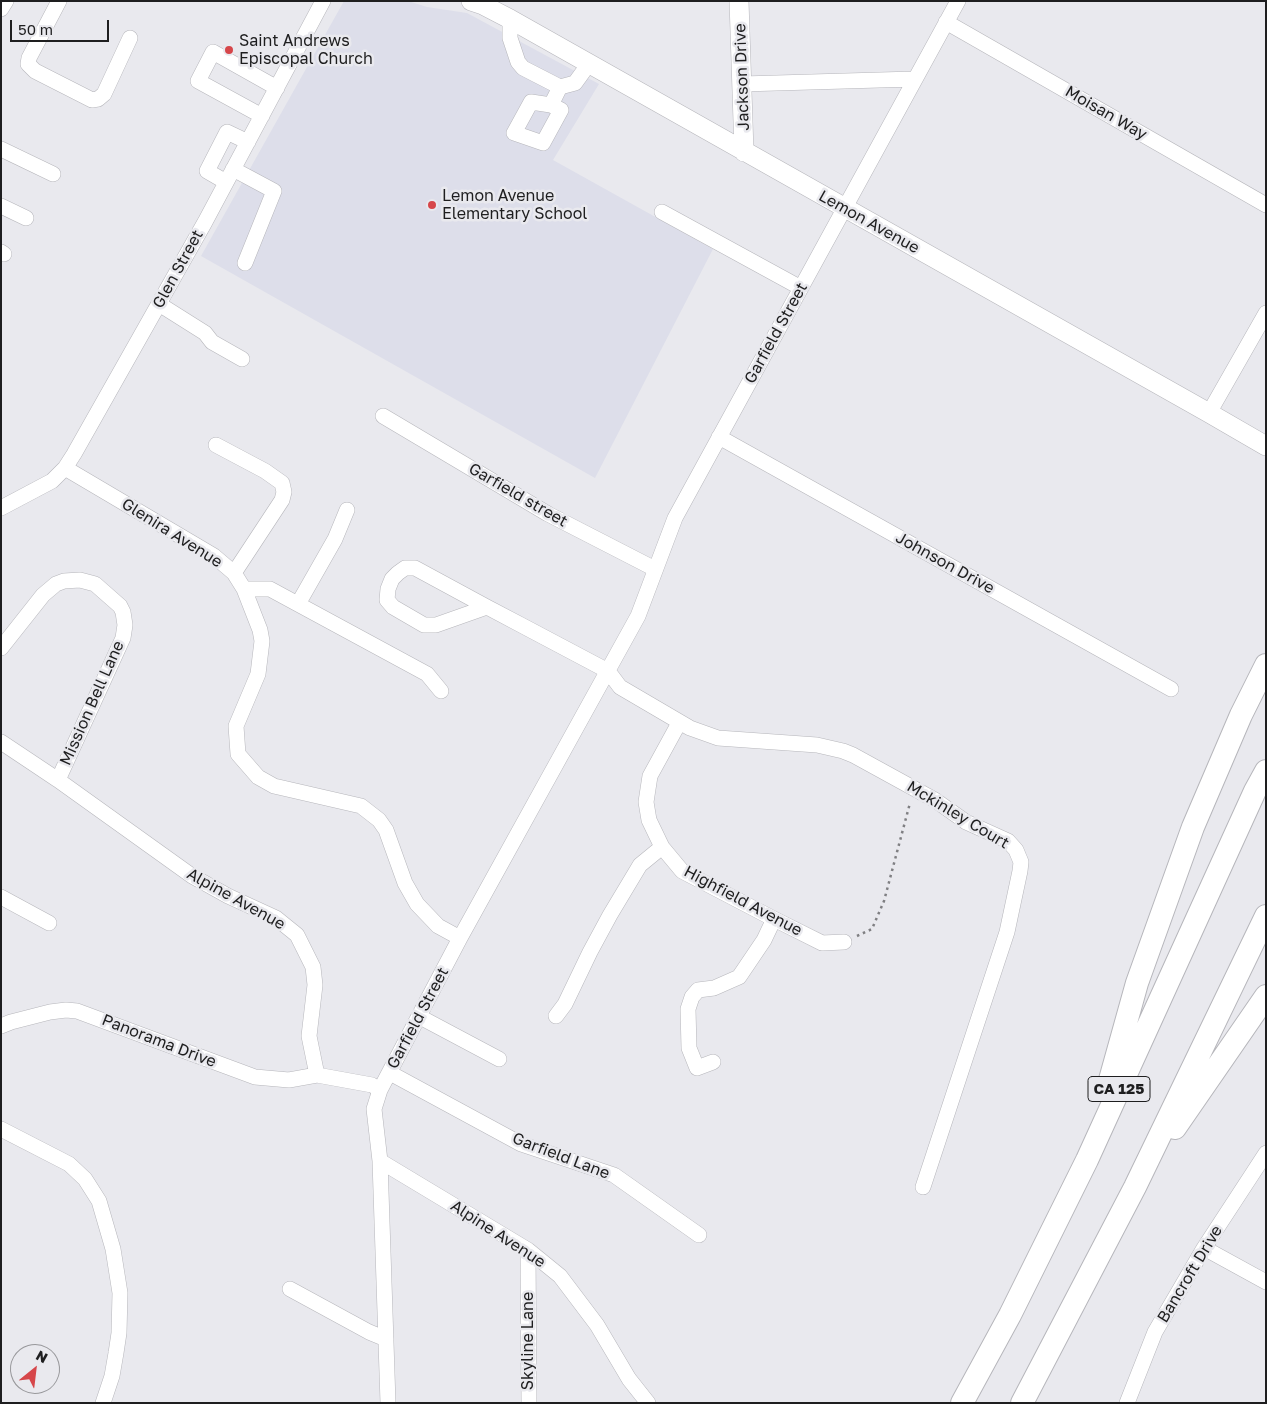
<!DOCTYPE html>
<style>
body{margin:0}
#map{position:relative;width:1267px;height:1404px;overflow:hidden;background:#e9e9ee;font-family:"Golos Text",sans-serif}
canvas{display:block}
.frame{position:absolute;inset:0;border:2px solid #1e1e1f;pointer-events:none}
.north{position:absolute;left:10px;top:1344px;width:50px;height:50px;box-sizing:border-box;background:#e9e9ee;border:1px solid #98989b;border-radius:50%;rotate:29deg;font-size:14px;font-weight:700;line-height:20px;text-align:center;color:#1e1e1f}
.north::after{content:'';display:block;margin:auto;width:18px;height:22px;background:#d6464a;clip-path:polygon(50% 0,100% 100%,50% 72%,0 100%)}
.scale{position:absolute;left:10px;top:20px;width:99px;height:22px;box-sizing:border-box;border:2px solid #1e1e1f;border-top:0;padding-left:6px;font-size:15px;line-height:18px;white-space:nowrap;color:#1e1e1f;-webkit-text-stroke:4px #e9e9ee;paint-order:stroke}
</style>
<div id="map">
<canvas width="1267" height="1404"></canvas>
<div class="frame"></div>
<div class="north">N</div>
<div class="scale">50 m</div>
</div>
<script>
const ctx = document.querySelector('canvas').getContext('2d');
ctx.lineJoin = 'round';
function fillPath(path, color) { ctx.fillStyle = color; ctx.fill(path, 'evenodd'); }
const toPath = rows => new Path2D(rows.map(r => 'M' + r).join(''));
function strokePath(path, color, width, dash) { ctx.strokeStyle = color; ctx.lineWidth = width; ctx.lineCap = dash ? 'butt' : 'round'; ctx.setLineDash(dash || []); ctx.stroke(path); }
function drawText(font, color, halo, rows, align = 'center') {
  ctx.font = font + ' "Golos Text",sans-serif'; ctx.lineWidth = 5; ctx.setLineDash([]); ctx.textBaseline = 'middle'; ctx.strokeStyle = halo; ctx.fillStyle = color; for (const [text, x, y, turn = 0] of rows) {
    ctx.save(); ctx.translate(x, y); ctx.rotate((+turn || 0) * Math.PI / 180); ctx.textAlign = isNaN(turn) ? turn : align; if (halo) ctx.strokeText(text, 0, 0); ctx.fillText(text, 0, 0); ctx.restore();
  }
}
fillPath(toPath([
 [344,1,408,1,427,7,467,13,599,84,553,160,713,249,595,478,201,256]
]), '#dddeea');
const minor = toPath([
 [59,1,29,58,28,64,35,71,92,100,98,99,104,94,130,38],
 [1,9,6,1],
 [510,19,510,38,518,62,523,68,560,87,575,83,588,65],
 [946,22,1266,205],
 [742,84,914,79],
 [551,105,561,110,543,143,514,133,531,102,551,105,560,87],
 [262,116,198,81,213,52,277,88],
 [1,149,53,174],
 [233,169,274,191,245,263],
 [226,182,207,171,227,132,248,142],
 [1,206,26,218],
 [662,212,801,288],
 [1,252,4,254],
 [159,304,205,333,212,342,242,359],
 [1209,413,1266,313],
 [383,416,548,514,655,569],
 [719,437,1171,689],
 [216,445,265,471,282,483,284,492,282,500,234,573],
 [65,468,214,556,234,573,244,589,260,630,262,641,258,674,236,726,238,754,258,777,274,786,361,806,379,820,386,830,405,883,417,904,438,926,460,938],
 [1,508,52,481,65,468,74,454,205,222,323,1],
 [244,589,270,589,427,674,441,691],
 [298,604,335,539,347,510],
 [487,607,436,625,424,625,393,607,387,600,388,589,392,579,398,573,405,568,415,568,487,607,523,626,608,671,620,687,690,728,718,738,817,745,843,751,853,755,935,800,966,822,1008,841,1016,850,1021,862,1020,871,1007,932,923,1187],
 [1,648,43,595,56,584,64,581,80,580,95,584,120,606,123,612,125,625,123,638,58,780],
 [679,723,650,776,646,802,649,820,662,847,682,871,774,919,822,943,844,942],
 [1,742,58,780,192,876,228,896,276,918,297,935,313,967,315,985,309,1036,317,1075],
 [1,897,49,923],
 [556,1016,565,1004,590,952,610,915,640,865,662,847],
 [420,1017,499,1059],
 [1,1026,11,1022,50,1012,66,1010,77,1011,255,1077,289,1080,317,1075,372,1085,380,1090],
 [713,1062,697,1068,689,1048,688,1009,692,997,698,990,714,988,739,977,764,940,774,919],
 [390,1073,521,1144,614,1175,699,1235],
 [1,1129,69,1164,85,1179,99,1201,113,1249,120,1293,119,1333,116,1353,112,1376,103,1403],
 [380,1161,528,1250,560,1276,597,1325,629,1379,648,1403],
 [1204,1248,1266,1282],
 [528,1250,529,1403],
 [290,1289,369,1332,386,1339],
 [388,1403,380,1161,374,1109,380,1090,460,938,638,616,675,518,958,1],
 [1127,1403,1155,1332,1204,1248,1266,1153]
]);
const major = toPath([
 [471,1,483,5,510,19,1209,413,1266,446],
 [739,1,744,152]
]);
const highway = toPath([
 [1108,1087,1137,983,1193,827,1241,715,1266,665],
 [1175,1128,1266,996],
 [962,1403,1010,1315,1087,1160,1255,791,1266,771],
 [1022,1403,1135,1187,1266,916]
]);
strokePath(minor, '#b6b6bb', 16);
strokePath(major, '#b6b6bb', 20);
strokePath(highway, '#b6b6bb', 24);
strokePath(toPath([
 [857,936,872,929,884,901,910,803]
]), '#7f7f82', 2.5, [2.5, 4]);
strokePath(minor, '#fff', 15);
strokePath(major, '#fff', 19);
strokePath(highway, '#fff', 22);
for (const [x, y, r, color] of [
 [229,50,5,"#d6464a"],
 [432,205,5,"#d6464a"]
]) { const dot = new Path2D(); dot.arc(x, y, r, 0, 2 * Math.PI); ctx.fillStyle = color; ctx.fill(dot); strokePath(dot, '#e9e9ee', 2); }
for (const [x, y, w] of [
 [1119,1089,62]
]) { const box = new Path2D(); box.roundRect(x - w / 2, y - 12.5, w, 25, 4); ctx.fillStyle = '#e9e9ee'; ctx.fill(box); strokePath(box, '#1e1e1f', 1); }
drawText('bold 15px', '#1e1e1f', null, [
 ["CA 125",1119,1089]
]);
drawText('16px', '#1e1e1f', '#e9e9ee', [
 ["Saint Andrews",239,41],
 ["Episcopal Church",239,59],
 ["Lemon Avenue",442,196],
 ["Elementary School",442,214]
], 'left');
drawText('16px', '#1e1e1f', '#e9e9ee', [
 ["Jackson Drive",742,77,-92],
 ["Moisan Way",1106,113,30],
 ["Lemon Avenue",869,222,29],
 ["Glen Street",178,269,-61],
 ["Garfield Street",776,333,-61],
 ["Garfield street",518,495,30],
 ["Glenira Avenue",172,533,32],
 ["Johnson Drive",945,563,29],
 ["Mission Bell Lane",92,703,-66],
 ["Mckinley Court",958,815,31],
 ["Alpine Avenue",236,899,29],
 ["Highfield Avenue",743,901,28],
 ["Garfield Street",418,1018,-62],
 ["Panorama Drive",159,1041,21],
 ["Garfield Lane",561,1156,21],
 ["Alpine Avenue",498,1234,33],
 ["Bancroft Drive",1190,1274,-59],
 ["Skyline Lane",528,1341,-90]
]);
</script>
